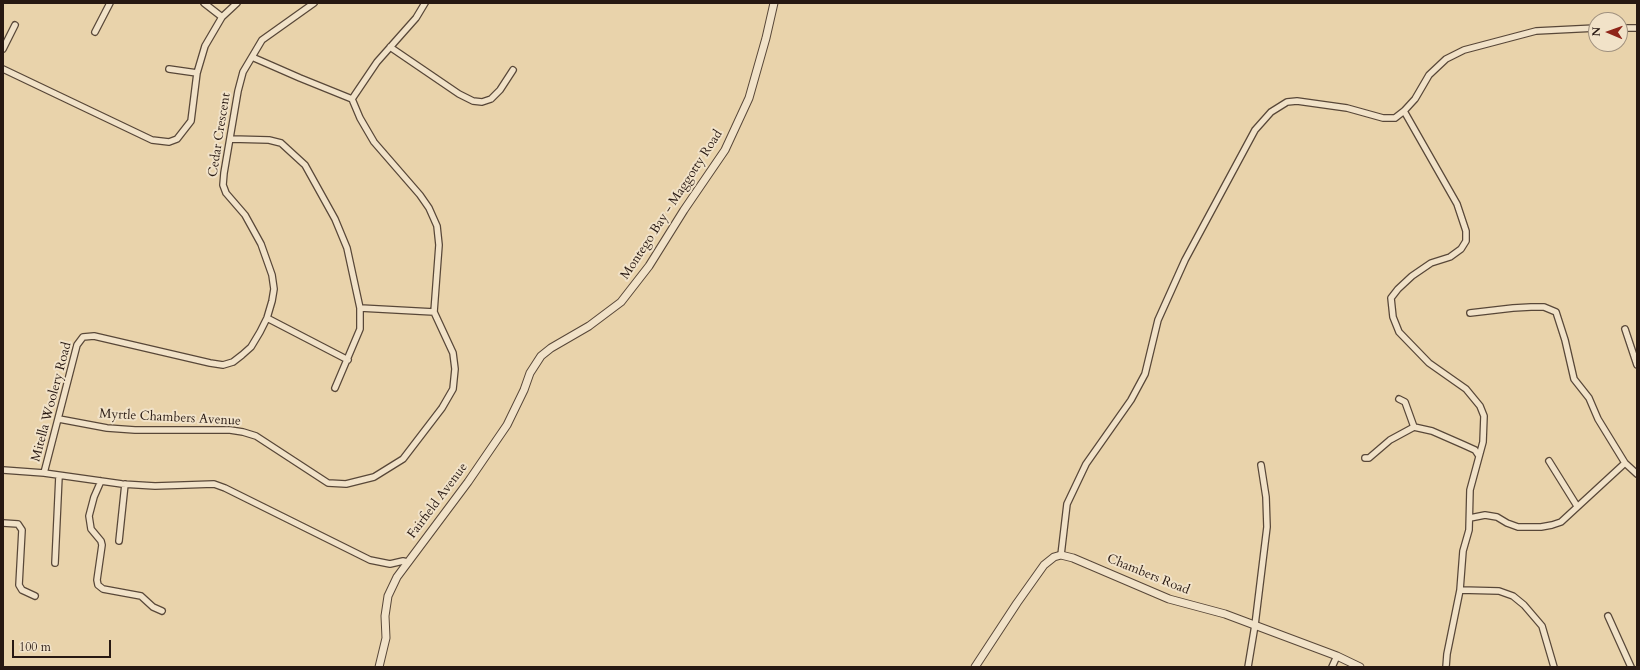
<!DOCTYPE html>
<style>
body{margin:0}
#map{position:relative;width:1640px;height:670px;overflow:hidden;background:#e9d3ab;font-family:Cardo,serif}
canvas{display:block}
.frame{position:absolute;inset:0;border:4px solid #271812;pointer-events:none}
.north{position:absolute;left:1588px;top:12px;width:40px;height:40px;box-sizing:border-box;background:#f1e2c8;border:1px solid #a0917f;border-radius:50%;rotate:272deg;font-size:11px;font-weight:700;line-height:16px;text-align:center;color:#271812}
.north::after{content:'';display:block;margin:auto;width:14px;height:18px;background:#8f2418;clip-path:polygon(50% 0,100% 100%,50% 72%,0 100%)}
.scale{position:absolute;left:12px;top:640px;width:99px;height:18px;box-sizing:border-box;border:2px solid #271812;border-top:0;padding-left:5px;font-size:12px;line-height:14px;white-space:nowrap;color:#271812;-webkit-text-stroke:3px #f1e2c8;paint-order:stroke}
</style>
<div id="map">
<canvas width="1640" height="670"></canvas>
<div class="frame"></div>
<div class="north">N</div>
<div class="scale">100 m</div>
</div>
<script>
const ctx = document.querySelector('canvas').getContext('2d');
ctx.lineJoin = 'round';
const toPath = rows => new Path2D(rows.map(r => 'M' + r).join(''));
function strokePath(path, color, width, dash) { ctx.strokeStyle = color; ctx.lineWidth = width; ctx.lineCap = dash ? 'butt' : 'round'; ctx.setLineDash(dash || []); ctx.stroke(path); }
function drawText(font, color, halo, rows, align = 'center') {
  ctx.font = font + ' Cardo,serif'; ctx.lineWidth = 4; ctx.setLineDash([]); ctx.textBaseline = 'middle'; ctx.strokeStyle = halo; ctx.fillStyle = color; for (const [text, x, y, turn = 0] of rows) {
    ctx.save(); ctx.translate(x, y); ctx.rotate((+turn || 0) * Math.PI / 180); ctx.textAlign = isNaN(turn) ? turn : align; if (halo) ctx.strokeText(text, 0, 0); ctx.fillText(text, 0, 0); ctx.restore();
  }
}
const minor = toPath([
 [204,3,222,17],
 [1620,28,1637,28],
 [95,32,110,3],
 [390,47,459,94,473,101,482,102,491,99,500,90,513,70],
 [3,49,15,25],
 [252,57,300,78,352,99],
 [3,69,152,140,169,142,177,139,191,121,197,73,205,46,222,17,237,3],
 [169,69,197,73],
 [352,99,377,62,416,18,425,3],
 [1404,111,1457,204,1466,231,1466,241,1461,249,1450,257,1431,263,1412,276,1398,289,1391,298,1393,317,1399,332,1429,363,1466,389,1480,406,1484,416,1483,442,1470,490,1469,530,1463,551,1460,590,1447,654,1446,667],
 [231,139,269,140,281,143,305,165,335,219,347,248,360,308,360,329,335,388],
 [360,308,434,312],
 [1470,313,1513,308,1531,307,1544,307,1556,312,1565,340,1574,379,1589,398,1598,419,1625,463,1561,522,1552,525,1541,527,1518,527,1507,523,1497,517,1485,515,1470,518],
 [267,318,348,360],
 [1625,329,1637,365],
 [1399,399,1405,402,1414,427,1432,431,1464,445,1475,450,1479,456],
 [59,419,107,428,135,430,230,430,243,432,256,436,328,483,346,484,374,477,403,459,442,408,453,389,455,369,453,353,434,312,439,245,437,226,429,208,420,195,374,142,360,118,352,99],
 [1365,458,1369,458,1390,440,1414,427],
 [1549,461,1577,506],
 [1625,463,1637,474],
 [3,470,44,473,122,484,155,486,214,484,225,488,370,560,390,564,403,561,407,562],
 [44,473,77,345,83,337,94,336,210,363,223,365,233,362,242,355,251,347,260,332,267,318,272,301,274,289,272,275,261,244,245,215,226,193,223,185,224,173,238,91,243,72,262,40,314,3],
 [101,481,94,497,89,516,91,529,101,541,102,545,97,580,98,585,103,589,141,596,153,607,162,611],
 [3,523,18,524,22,530,19,585,22,590,35,596],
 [119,541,125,484],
 [1061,555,1067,504,1086,464,1131,400,1145,374,1158,320,1185,260,1255,130,1271,112,1287,102,1297,101,1347,108,1383,118,1395,118,1404,111,1415,99,1429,75,1446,59,1464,50,1536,31,1596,28],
 [55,563,59,476],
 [1460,590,1499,591,1513,596,1524,605,1542,626,1554,667],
 [1608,616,1631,667],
 [1248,667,1255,625,1267,527,1266,497,1261,465],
 [1332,667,1337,656]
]);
const tertiary = toPath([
 [379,667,386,638,385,616,388,596,397,577,468,482,507,425,524,390,530,373,541,356,551,348,589,326,621,302,649,266,684,210,725,150,749,98,766,38,774,3],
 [975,667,1017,603,1044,565,1054,557,1061,555,1073,558,1169,599,1225,614,1337,656,1360,667]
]);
strokePath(minor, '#584738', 8);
strokePath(tertiary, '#584738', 9);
strokePath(minor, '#f1e2c8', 5.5);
strokePath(tertiary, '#f1e2c8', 7);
drawText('13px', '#271812', '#f1e2c8', [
 ["Cedar Crescent",220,135,-81],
 ["Montego Bay - Maggotty Road",672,205,-57],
 ["Mitella Woolery Road",52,402,-75],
 ["Myrtle Chambers Avenue",170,418,3],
 ["Fairfield Avenue",438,501,-53],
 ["Chambers Road",1148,575,22]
]);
</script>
